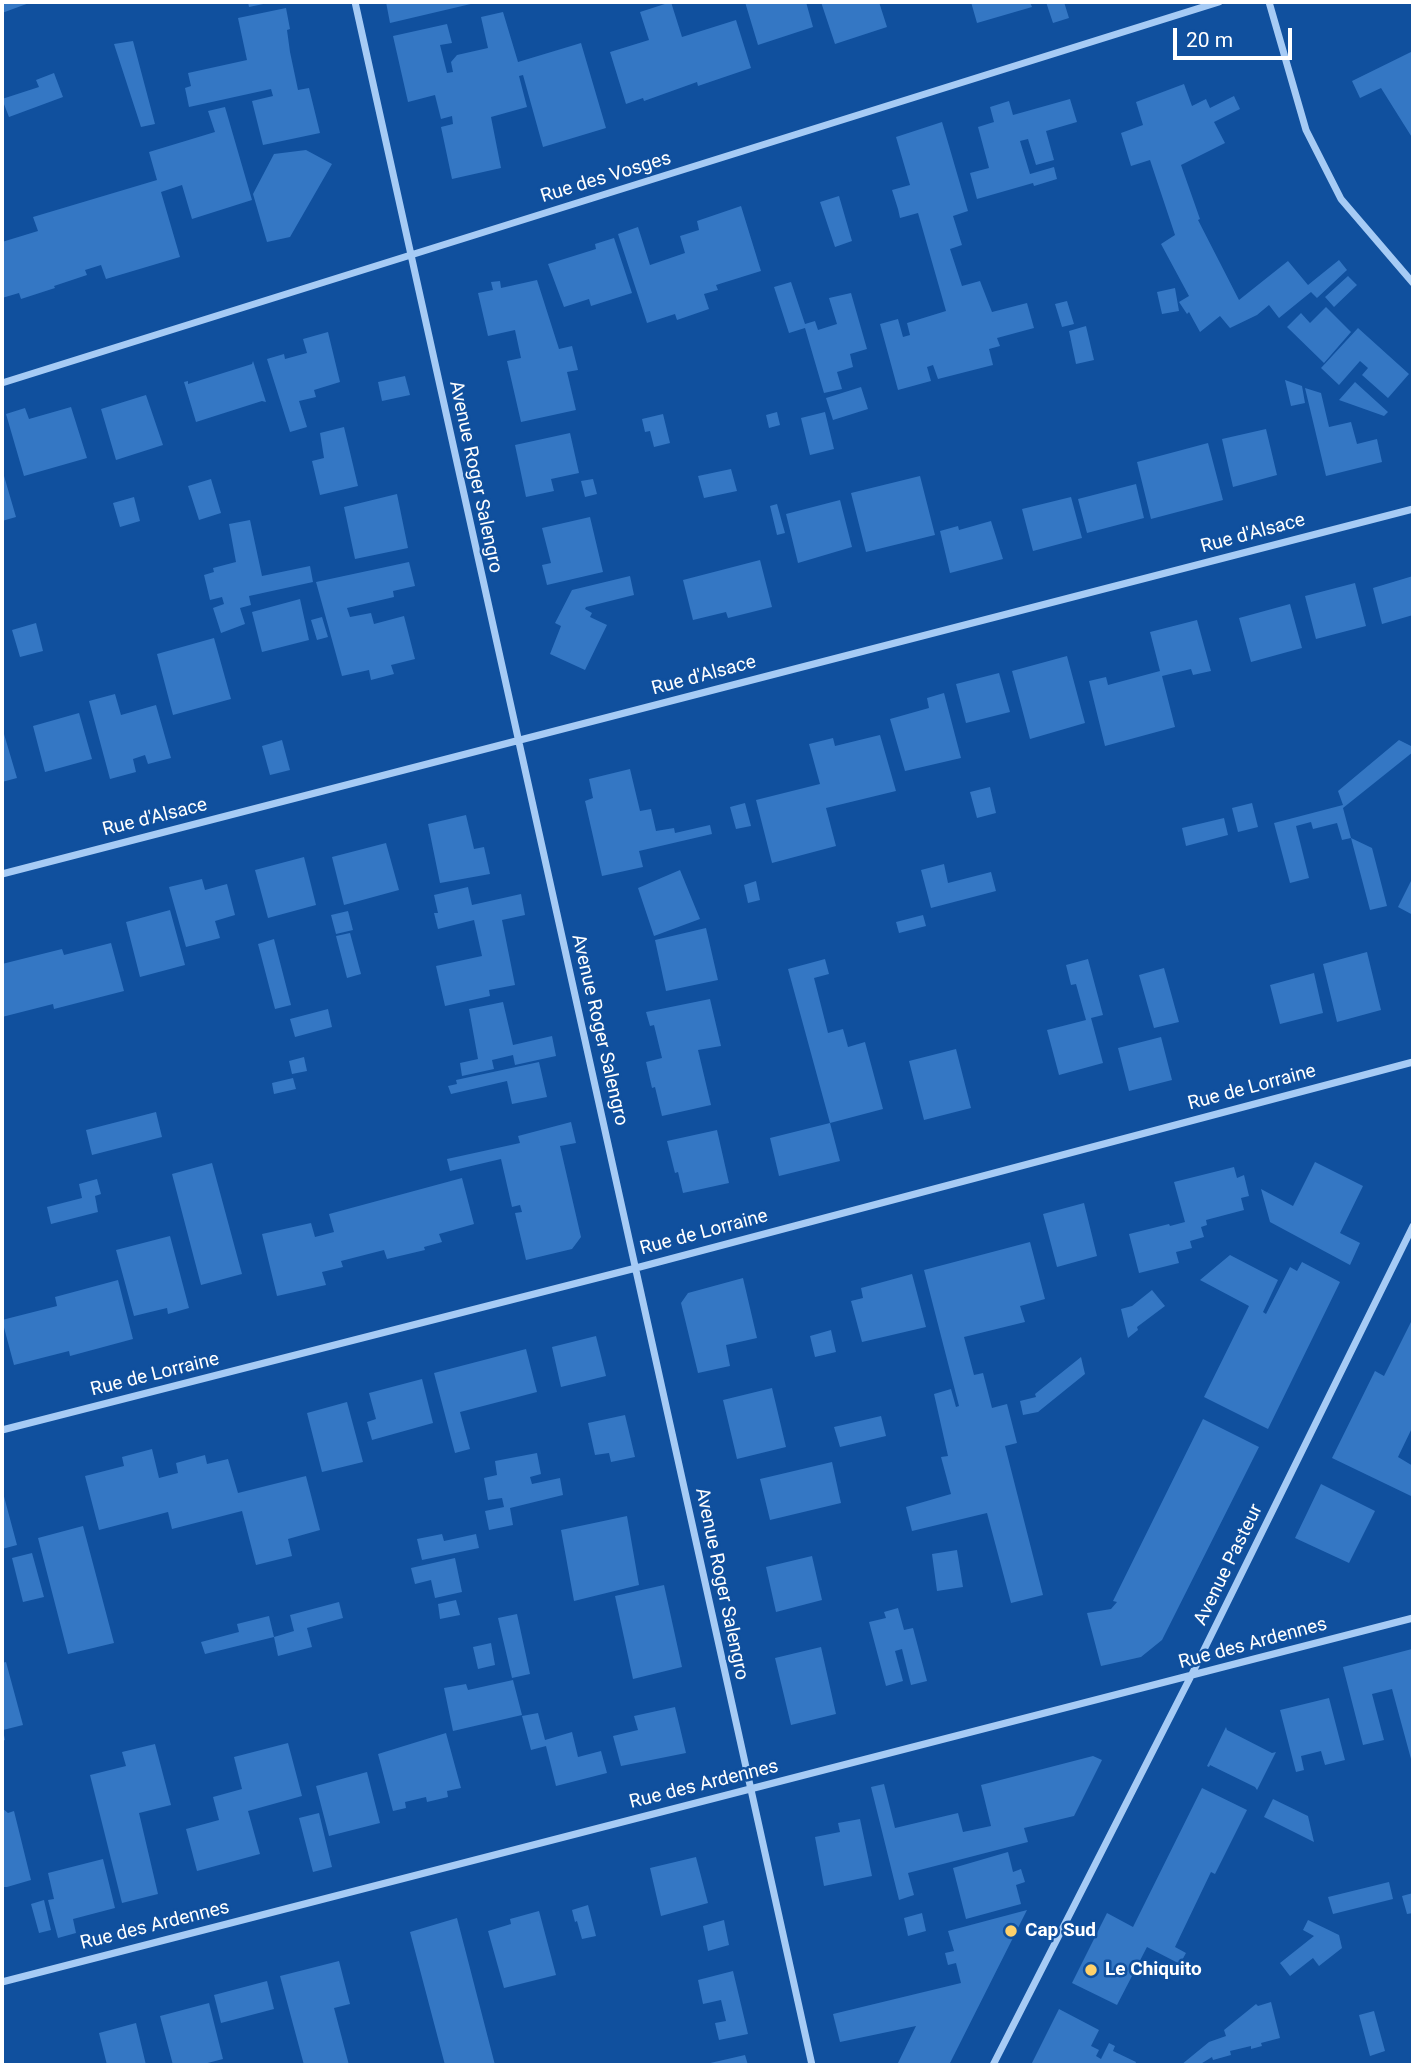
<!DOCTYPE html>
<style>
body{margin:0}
#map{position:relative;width:1415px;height:2067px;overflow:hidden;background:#10509e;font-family:Roboto,sans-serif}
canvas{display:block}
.frame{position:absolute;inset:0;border:4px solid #fff;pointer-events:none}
.scale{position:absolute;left:1173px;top:28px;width:119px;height:32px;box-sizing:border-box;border:4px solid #fff;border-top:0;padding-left:9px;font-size:21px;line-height:24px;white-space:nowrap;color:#fff;-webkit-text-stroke:5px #10509e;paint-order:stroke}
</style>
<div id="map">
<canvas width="1415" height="2067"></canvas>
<div class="frame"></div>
<div class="scale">20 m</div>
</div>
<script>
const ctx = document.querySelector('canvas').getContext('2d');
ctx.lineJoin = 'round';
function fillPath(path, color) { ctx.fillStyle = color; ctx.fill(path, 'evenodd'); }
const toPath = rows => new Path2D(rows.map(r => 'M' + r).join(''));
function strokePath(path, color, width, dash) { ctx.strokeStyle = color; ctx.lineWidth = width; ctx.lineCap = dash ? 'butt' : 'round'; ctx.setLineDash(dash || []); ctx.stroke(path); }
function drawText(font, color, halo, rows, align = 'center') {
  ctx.font = font + ' Roboto,sans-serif'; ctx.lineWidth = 5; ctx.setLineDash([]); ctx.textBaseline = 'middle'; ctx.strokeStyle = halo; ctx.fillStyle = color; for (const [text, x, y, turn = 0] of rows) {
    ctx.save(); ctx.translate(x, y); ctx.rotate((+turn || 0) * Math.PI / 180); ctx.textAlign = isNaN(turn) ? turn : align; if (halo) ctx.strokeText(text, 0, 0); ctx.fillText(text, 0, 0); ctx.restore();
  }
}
fillPath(toPath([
 [2,2,32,2,2,13],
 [248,2,268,2,268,3,249,7],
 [386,2,475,2,475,3,390,23],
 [671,2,682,37,736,20,751,68,698,86,697,82,644,101,643,98,626,104,610,52,649,40,640,12],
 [745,2,806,2,813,27,758,45],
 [821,2,879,2,887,27,835,44],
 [971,2,1030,2,1032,7,977,23],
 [1046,2,1064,2,1069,18,1053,23],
 [286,8,290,29,287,30,290,52,298,90,309,88,320,133,263,145,252,101,273,96,271,89,189,107,185,88,191,86,188,73,247,60,238,18],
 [503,12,518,62,581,43,606,128,543,147,523,75,519,76,527,107,491,117,501,168,452,179,441,127,453,124,452,116,441,119,435,95,408,102,393,36,447,24,452,43,440,45,447,73,453,72,451,62,457,55,488,48,481,17],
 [133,41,155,124,141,127,114,44],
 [1413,51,1413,139,1381,88,1360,98,1352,81],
 [54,73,63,97,9,117,2,99,39,87,36,80],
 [1184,84,1192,106,1206,99,1210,108,1234,96,1240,109,1214,122,1225,143,1181,165,1200,219,1198,220,1239,300,1288,261,1308,285,1339,260,1347,270,1317,298,1311,292,1279,318,1269,305,1257,315,1230,328,1220,316,1200,332,1189,312,1187,314,1179,302,1189,296,1161,244,1175,235,1150,160,1131,166,1121,133,1143,125,1136,102],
 [1070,99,1077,122,1046,131,1054,160,1036,165,1028,139,1020,141,1030,174,1054,167,1057,179,1034,186,1033,183,977,199,970,173,989,168,978,127,994,122,990,107,1009,101,1013,115],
 [225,107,252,200,192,219,182,185,161,192,180,257,106,279,101,265,85,270,87,275,54,286,55,288,21,299,19,293,2,298,2,242,38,231,33,217,157,180,149,152,215,132,208,111],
 [942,122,968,211,953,216,962,245,950,249,962,286,980,281,992,312,1027,303,1034,328,997,338,1000,346,989,349,993,365,938,379,933,365,927,367,931,381,898,390,880,324,898,319,903,337,910,335,907,323,946,311,918,213,900,218,898,209,892,190,910,185,896,137],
 [306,150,332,164,290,237,267,242,253,194,274,154],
 [839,196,852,241,835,247,820,202],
 [741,206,761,271,716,285,718,290,704,294,709,309,677,320,675,314,647,323,618,234,638,227,650,265,685,253,680,236,699,230,697,221],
 [614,238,632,293,591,306,589,299,564,307,548,264,596,249,595,244],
 [1348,276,1357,285,1334,307,1325,297],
 [537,280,559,349,572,346,578,370,567,372,576,410,521,422,507,361,521,358,515,330,488,336,478,293,493,290,491,282,500,281,501,288],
 [791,282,805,324,815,321,818,330,837,324,829,298,851,293,867,349,850,354,853,367,837,372,842,389,824,393,805,328,789,333,774,287],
 [1175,288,1179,311,1162,314,1157,292],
 [1067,301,1074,324,1062,327,1055,304],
 [1326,307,1351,332,1324,363,1287,327,1301,313,1310,323],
 [1086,326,1094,360,1076,364,1069,331],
 [1358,328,1409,374,1388,398,1362,375,1368,368,1360,361,1339,385,1321,368],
 [328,332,340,382,314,390,316,397,299,401,307,427,290,432,267,359,284,354,285,359,307,353,303,339],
 [253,361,266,402,262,401,196,422,184,382,188,381,188,384,252,364],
 [405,376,410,395,382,401,378,382],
 [1285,380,1302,386,1305,403,1291,406],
 [1355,382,1388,412,1384,416,1339,400],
 [861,387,868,409,833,420,826,398],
 [1305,388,1321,393,1329,427,1351,422,1357,444,1377,439,1382,462,1326,476],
 [146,395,163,445,116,460,101,409],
 [71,407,87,458,24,476,6,414,25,408,29,419],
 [777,412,780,425,769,428,766,415],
 [825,412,834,449,810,455,801,418],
 [663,414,670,443,654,447,650,431,645,432,642,419],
 [344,427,358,486,320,495,312,461,324,458,320,433],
 [1266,429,1277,475,1233,487,1222,439],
 [570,433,579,473,551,479,554,491,526,497,515,445],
 [1208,443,1223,500,1151,519,1137,462],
 [2,469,16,517,2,521],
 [731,469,737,491,704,498,698,476],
 [920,476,935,535,866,552,851,493],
 [211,479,221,513,199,520,188,486],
 [593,479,597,494,585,497,581,481],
 [1136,484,1144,518,1087,533,1078,499],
 [397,494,408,548,355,559,344,507],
 [134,497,140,521,120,527,113,503],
 [1071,497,1082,538,1033,551,1022,509],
 [840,500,852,547,798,563,786,514],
 [777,504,785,533,777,535,770,506],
 [590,517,603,572,547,585,542,565,551,563,542,528],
 [250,520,262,576,310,566,313,582,249,596,251,605,240,608,245,624,221,633,213,608,224,604,222,597,210,600,204,575,214,572,213,568,236,562,229,524],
 [991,521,1003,559,950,573,940,531,958,526,959,530],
 [760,560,772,607,728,618,726,612,693,620,683,580],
 [409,562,415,586,393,591,394,597,347,608,350,617,371,613,374,624,404,616,415,659,391,665,394,674,371,680,369,670,342,676,316,582],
 [630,576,634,595,586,607,585,609,592,613,590,617,607,625,585,670,550,654,561,626,555,623,572,590],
 [1413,576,1413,615,1382,624,1373,588],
 [1355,583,1366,626,1316,639,1305,596],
 [300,599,309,640,262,652,252,612],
 [1290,604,1302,648,1251,662,1239,618],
 [322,617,328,637,317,640,311,620],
 [1197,620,1211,671,1193,675,1191,669,1162,676,1175,727,1105,746,1089,681,1106,677,1108,685,1160,671,1150,632],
 [36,623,43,651,20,657,12,630],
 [214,638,231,699,173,715,157,654],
 [1067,656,1085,723,1030,739,1012,671],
 [999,673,1010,712,966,723,956,684],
 [944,693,961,758,905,771,890,719,929,708,927,698],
 [115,694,121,715,156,705,171,758,148,764,145,755,133,759,136,772,110,779,89,701],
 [79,713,92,759,45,772,33,726],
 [4,734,17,778,2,782,2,735],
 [880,735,896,791,826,808,836,846,772,863,756,800,820,784,809,744,833,738,835,746],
 [282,740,290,770,270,775,262,746],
 [1399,740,1413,747,1413,752,1343,808,1351,838,1342,840,1337,823,1313,829,1311,822,1296,826,1309,878,1290,883,1274,823,1343,805,1338,791],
 [630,769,640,811,651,809,656,831,674,828,675,833,710,825,712,834,639,851,643,867,602,876,585,801,593,798,589,779],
 [990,787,996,813,977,818,970,792],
 [745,803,751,826,736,829,730,807],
 [1252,803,1258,827,1238,832,1232,808],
 [466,815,474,849,484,847,490,874,440,883,428,824],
 [1224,818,1228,835,1186,846,1182,828],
 [1351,838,1372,848,1387,906,1370,910],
 [386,843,399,890,344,905,332,857],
 [304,857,316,905,268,918,255,870],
 [944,864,948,883,991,872,996,891,931,908,921,870],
 [680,870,700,919,654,936,638,888],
 [1413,877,1413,915,1398,907],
 [202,879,205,890,227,884,235,915,215,921,220,938,186,947,169,887],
 [756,881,760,900,748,903,744,885],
 [468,887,472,905,521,894,525,915,502,920,515,985,489,990,490,996,445,1006,436,966,482,956,474,920,438,929,434,913,438,913,434,895],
 [170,910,185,965,140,977,126,922],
 [348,911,353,930,336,934,331,915],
 [923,915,926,926,899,933,896,922],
 [706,928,718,980,666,991,655,940],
 [350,933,361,974,347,978,336,936],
 [274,939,291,1005,275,1009,258,944],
 [111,943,124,991,54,1009,53,1004,2,1017,2,964,62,949,64,955],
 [1367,952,1381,1010,1337,1022,1323,964],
 [825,959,829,974,814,978,828,1033,843,1029,848,1047,865,1042,883,1109,830,1123,788,969],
 [1088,959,1103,1015,1091,1018,1103,1063,1059,1075,1047,1030,1086,1020,1076,984,1071,985,1066,965],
 [1164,968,1179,1022,1154,1028,1139,975],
 [1314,973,1323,1013,1280,1024,1270,985],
 [710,999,721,1046,698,1050,711,1105,662,1116,655,1087,652,1088,646,1062,662,1058,654,1025,650,1026,646,1012],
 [503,1002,513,1045,552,1036,556,1056,515,1065,513,1055,492,1060,494,1069,462,1076,460,1063,478,1059,469,1009],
 [328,1009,332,1027,295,1037,290,1019],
 [1161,1037,1172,1080,1129,1091,1118,1048],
 [956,1049,971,1108,924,1120,909,1061],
 [304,1057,307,1071,292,1074,289,1061],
 [539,1062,547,1097,512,1104,507,1081,451,1094,448,1086,457,1084,456,1080],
 [293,1078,296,1089,274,1094,272,1083],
 [156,1112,162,1137,92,1155,86,1130],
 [571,1122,576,1143,560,1146,581,1237,572,1249,526,1260,515,1213,522,1212,520,1205,512,1207,501,1159,450,1171,447,1159,520,1143,518,1136],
 [830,1123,840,1161,779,1176,770,1138],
 [717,1130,729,1183,683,1193,678,1172,675,1173,667,1141],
 [1315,1162,1363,1186,1340,1233,1360,1243,1350,1265,1270,1222,1261,1189,1293,1206],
 [212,1163,242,1274,201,1285,172,1174],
 [1234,1167,1237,1178,1244,1175,1249,1196,1241,1198,1244,1210,1206,1220,1207,1225,1201,1227,1204,1237,1190,1241,1192,1248,1176,1252,1179,1263,1139,1273,1129,1234,1169,1224,1170,1226,1185,1222,1174,1182],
 [462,1178,474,1224,439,1234,442,1242,424,1247,425,1250,387,1259,384,1250,341,1261,343,1267,322,1272,326,1285,277,1296,262,1234,311,1223,315,1237,334,1232,329,1214],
 [97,1179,101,1194,95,1196,98,1212,51,1224,47,1207,82,1198,79,1184],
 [1084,1203,1097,1256,1057,1267,1043,1214],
 [170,1236,189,1308,168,1314,167,1308,134,1316,116,1250],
 [1030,1242,1045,1299,1020,1306,1025,1322,964,1337,974,1375,983,1373,992,1408,1007,1404,1017,1443,1005,1446,1043,1595,1011,1603,987,1513,912,1531,906,1507,951,1494,941,1457,948,1456,934,1394,951,1389,956,1407,959,1406,924,1270],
 [1230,1255,1278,1280,1263,1312,1266,1314,1290,1267,1297,1271,1302,1262,1340,1282,1268,1429,1204,1397,1249,1306,1200,1280],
 [912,1274,926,1327,862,1342,851,1301,863,1298,861,1288],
 [743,1278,757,1338,726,1345,730,1366,698,1373,681,1303,688,1293],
 [118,1280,133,1339,70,1356,69,1351,14,1365,2,1320,57,1306,55,1297],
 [1152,1290,1165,1306,1137,1327,1138,1330,1128,1338,1121,1309,1132,1306],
 [1413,1318,1413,1426,1398,1457,1413,1466,1413,1491,1411,1496,1332,1458,1375,1371,1384,1376],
 [831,1330,836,1352,815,1357,810,1336],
 [596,1336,606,1376,561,1387,552,1347],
 [526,1349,537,1392,460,1412,470,1449,455,1453,434,1373],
 [1081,1357,1085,1374,1038,1412,1023,1415,1020,1401,1036,1397,1035,1394],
 [422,1379,433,1423,372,1440,367,1422,376,1419,369,1393],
 [772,1388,786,1447,737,1459,723,1400],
 [347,1402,363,1462,322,1472,307,1413],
 [625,1415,635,1457,611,1462,609,1453,595,1455,588,1423],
 [881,1416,886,1436,840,1447,834,1427],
 [1203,1419,1259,1447,1162,1640,1141,1657,1101,1666,1087,1613,1111,1609,1117,1602,1113,1601],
 [152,1449,159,1478,178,1473,176,1463,205,1455,207,1464,228,1459,238,1493,306,1476,320,1530,288,1539,292,1556,256,1565,242,1511,172,1529,168,1512,99,1530,85,1476,124,1466,122,1457],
 [537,1453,541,1474,530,1477,532,1484,560,1478,563,1495,510,1508,513,1525,489,1530,485,1511,504,1507,502,1498,488,1500,484,1478,497,1475,495,1461],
 [832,1462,841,1503,770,1520,760,1479],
 [1321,1484,1375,1511,1349,1563,1295,1538],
 [2,1489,17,1545,2,1549],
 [627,1516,639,1585,574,1601,561,1530],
 [83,1526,114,1643,68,1654,38,1538],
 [442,1534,444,1541,476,1534,479,1548,422,1560,417,1539],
 [957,1550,963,1587,937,1591,932,1554],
 [32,1553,44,1597,23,1602,12,1558],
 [812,1556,822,1600,776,1612,766,1567],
 [455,1558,462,1592,435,1598,431,1580,415,1584,411,1568],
 [664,1585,682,1667,633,1679,615,1596],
 [456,1600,460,1615,440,1619,438,1604],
 [339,1602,343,1618,307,1628,312,1647,278,1656,274,1637,205,1654,201,1642,239,1632,237,1624,269,1616,274,1637,294,1631,290,1615],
 [898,1608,904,1630,913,1628,927,1681,911,1685,902,1649,895,1651,903,1681,886,1686,869,1622,886,1618,884,1612],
 [517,1614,530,1674,512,1678,498,1618],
 [491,1643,495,1665,478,1669,473,1647],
 [821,1647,836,1714,791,1725,775,1658],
 [1412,1649,1413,1758,1411,1759,1392,1689,1372,1694,1384,1740,1363,1745,1343,1667],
 [6,1662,23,1725,3,1730,5,1740,2,1741,2,1663],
 [513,1680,522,1715,453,1731,444,1688,466,1684,468,1690],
 [1329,1698,1345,1760,1325,1765,1321,1751,1301,1756,1304,1770,1296,1772,1280,1710],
 [675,1707,686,1753,621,1766,613,1736,638,1730,634,1716],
 [538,1713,545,1740,572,1732,578,1757,601,1751,607,1773,556,1786,546,1746,531,1750,522,1716],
 [1226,1727,1227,1730,1272,1753,1276,1752,1257,1790,1255,1787,1210,1765,1209,1767,1207,1766],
 [446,1733,461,1788,447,1791,448,1797,427,1802,426,1797,405,1802,406,1808,393,1811,378,1754],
 [288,1743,302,1796,248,1811,260,1854,197,1871,186,1829,219,1820,213,1797,242,1789,234,1757],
 [155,1744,171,1805,139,1813,158,1894,122,1903,90,1775,126,1766,122,1752],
 [1093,1756,1102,1760,1074,1816,1024,1828,1028,1842,908,1873,914,1895,899,1900,871,1787,884,1784,895,1828,958,1813,963,1832,991,1826,981,1785],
 [367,1772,380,1823,329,1836,316,1786],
 [1202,1788,1247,1810,1215,1874,1211,1872,1175,1947,1186,1953,1180,1964,1147,1947,1117,2005,1072,1983,1107,1913,1133,1927],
 [1273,1799,1308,1816,1314,1842,1264,1817],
 [2,1808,8,1813,14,1811,31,1880,7,1887,2,1887],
 [319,1813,332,1867,313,1872,299,1818],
 [860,1819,872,1876,824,1886,815,1837,840,1832,838,1823],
 [1008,1852,1013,1872,1021,1869,1025,1882,1016,1885,1021,1904,966,1919,953,1868],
 [696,1857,708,1903,661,1916,650,1868],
 [103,1859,115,1908,73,1919,76,1933,58,1938,48,1900,54,1899,48,1873],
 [1389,1882,1393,1899,1333,1914,1328,1897],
 [1413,1893,1413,1913,1407,1914,1402,1896],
 [44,1900,51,1930,39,1933,31,1904],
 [588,1905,596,1936,582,1939,577,1921,575,1922,572,1910],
 [1027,1910,949,2065,897,2065,916,2026,840,2042,833,2014,961,1983,956,1963,948,1965,945,1953,954,1951,948,1931],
 [539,1911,556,1975,504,1988,488,1931,511,1924,510,1919],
 [922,1913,926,1931,908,1936,904,1918],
 [457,1918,495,2065,445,2065,410,1932],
 [724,1920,729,1945,708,1951,703,1926],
 [1308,1920,1339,1935,1342,1948,1319,1966,1313,1958,1290,1976,1280,1963,1314,1936,1303,1930],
 [339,1961,350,2004,334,2008,349,2065,304,2065,280,1976],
 [733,1971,748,2034,719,2040,715,2023,726,2021,721,2000,703,2004,698,1980],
 [267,1981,274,2009,221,2023,214,1995],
 [1271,2002,1280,2038,1261,2043,1262,2046,1251,2049,1251,2046,1230,2051,1231,2055,1213,2060,1212,2057,1199,2065,1181,2065,1209,2042,1226,2036,1224,2030,1256,2004,1258,2006],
 [209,2003,223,2059,200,2065,173,2065,160,2016],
 [1059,2009,1099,2030,1091,2046,1099,2050,1096,2056,1101,2059,1109,2043,1115,2046,1113,2051,1136,2062,1135,2065,1031,2065],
 [1374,2011,1385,2051,1370,2056,1359,2015],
 [136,2023,146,2065,107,2065,99,2033],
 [745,2055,748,2065,706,2065,706,2064]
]), '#3477c4');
strokePath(toPath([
 [355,2,812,2065],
 [1269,2,1306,130,1341,199,1413,283],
 [2,383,1219,2],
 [2,874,1413,509],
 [2,1430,636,1268,1413,1062],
 [2,1982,1413,1618],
 [993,2065,1191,1676,1413,1226]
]), '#a6cbf5', 7);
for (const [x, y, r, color] of [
 [1011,1931,7,"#ffd16a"],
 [1091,1970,7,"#ffd16a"]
]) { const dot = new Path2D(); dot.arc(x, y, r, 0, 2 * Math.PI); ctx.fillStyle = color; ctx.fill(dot); strokePath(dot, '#10509e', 2.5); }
drawText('19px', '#fff', '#10509e', [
 ["Rue des Vosges",606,178,-17],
 ["Avenue Roger Salengro",475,477,78],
 ["Rue d'Alsace",1253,534,-15],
 ["Rue d'Alsace",704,676,-15],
 ["Rue d'Alsace",155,818,-14],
 ["Avenue Roger Salengro",599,1030,77],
 ["Rue de Lorraine",1252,1088,-15],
 ["Rue de Lorraine",704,1233,-15],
 ["Rue de Lorraine",155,1375,-14],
 ["Avenue Pasteur",1229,1565,-64],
 ["Avenue Roger Salengro",721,1584,78],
 ["Rue des Ardennes",1253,1644,-15],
 ["Rue des Ardennes",704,1785,-14],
 ["Rue des Ardennes",155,1926,-14]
]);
drawText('bold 19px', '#fff', '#10509e', [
 ["Cap Sud",1025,1931],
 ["Le Chiquito",1105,1970]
], 'left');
</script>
